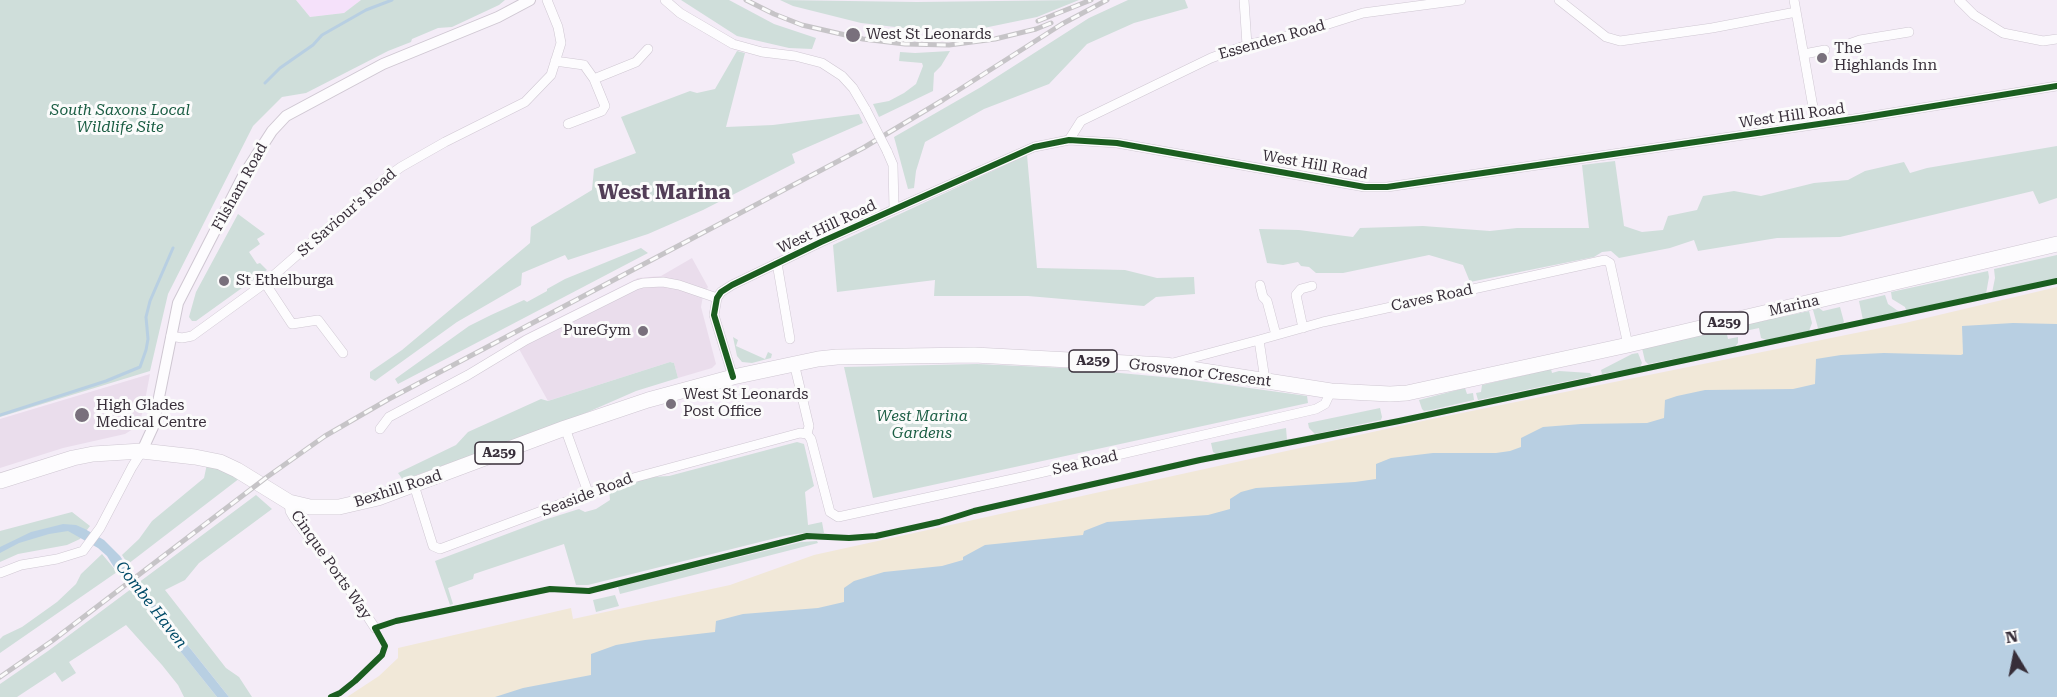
<!DOCTYPE html>
<style>
body{margin:0}
#map{position:relative;width:2057px;height:697px;overflow:hidden;background:#f4ecf7;font-family:"Roboto Serif",serif}
canvas{display:block}
.north{position:absolute;left:1985px;top:625px;width:60px;height:60px;-webkit-text-stroke:4px #fbfbfb;paint-order:stroke;rotate:350deg;font-size:16px;font-weight:700;line-height:24px;text-align:center;color:#372e39}
.north::after{content:'';display:block;margin:auto;width:21px;height:27px;background:#372e39;clip-path:polygon(50% 0,100% 100%,50% 72%,0 100%)}
</style>
<div id="map">
<canvas width="2057" height="697"></canvas>
<div class="north">N</div>
</div>
<script>
const ctx = document.querySelector('canvas').getContext('2d');
ctx.lineJoin = 'round';
function fillPath(path, color) { ctx.fillStyle = color; ctx.fill(path, 'evenodd'); }
const toPath = rows => new Path2D(rows.map(r => 'M' + r).join(''));
function strokePath(path, color, width, dash) { ctx.strokeStyle = color; ctx.lineWidth = width; ctx.lineCap = dash ? 'butt' : 'round'; ctx.setLineDash(dash || []); ctx.stroke(path); }
function drawText(font, color, halo, rows, align = 'center') {
  ctx.font = font + ' "Roboto Serif",serif'; ctx.lineWidth = 6; ctx.setLineDash([]); ctx.textBaseline = 'middle'; ctx.strokeStyle = halo; ctx.fillStyle = color; for (const [text, x, y, turn = 0] of rows) {
    ctx.save(); ctx.translate(x, y); ctx.rotate((+turn || 0) * Math.PI / 180); ctx.textAlign = isNaN(turn) ? turn : align; if (halo) ctx.strokeText(text, 0, 0); ctx.fillText(text, 0, 0); ctx.restore();
  }
}
fillPath(toPath([
 [692,258,708,287,703,296,701,307,716,364,712,368,678,378,674,363,670,362,548,401,514,340,638,278,661,276],
 [150,374,143,411,138,426,125,434,63,448,0,468,0,419]
]), '#eaddec');
fillPath(toPath([
 [296,0,361,0,344,13,310,17]
]), '#f5e1fa');
fillPath(toPath([
 [0,0,296,0,310,17,344,13,361,0,505,0,499,5,452,27,438,28,412,39,411,42,388,51,306,93,282,97,253,126,168,294,150,371,0,417],
 [681,0,729,0,774,24,816,38,812,49,789,48,737,36],
 [780,0,917,2,1079,0,1037,17,974,30,954,30,912,29,861,23,793,6],
 [1128,0,1185,0,1188,8,1134,23,1087,44,1049,84,984,109,925,142,916,171,914,188,908,189,894,137,981,87,1089,18],
 [737,51,745,53,726,127,773,125,859,114,863,123,792,154,795,163,703,210,648,234,568,260,565,255,522,273,521,285,457,322,375,381,370,378,370,372,402,350,530,243,531,227,592,190,594,169,636,153,621,117,690,91,697,93,715,89],
 [950,51,941,66,934,73,933,91,879,117,873,104,889,101,904,93,916,84,923,66,922,63,899,61,900,52,915,53],
 [2057,146,2057,198,2039,204,2033,191,1840,237,1777,238,1698,251,1694,240,1670,248,1619,258,1611,251,1602,252,1594,257,1470,282,1463,265,1429,255,1343,273,1316,273,1309,267,1301,266,1298,262,1283,265,1267,263,1259,229,1299,230,1353,237,1360,228,1423,226,1490,231,1517,228,1589,228,1582,165,1615,161,1624,226,1642,232,1663,230,1668,216,1697,210,1703,196,1734,191,1761,196,1814,183,1848,180,1865,171,1904,162,1910,173,1927,168],
 [1027,155,1037,268,1125,270,1157,278,1194,277,1195,294,1156,297,1144,306,1028,296,934,296,935,280,837,292,833,245],
 [238,214,265,234,257,239,260,244,249,252,257,264,260,263,267,270,196,321,192,321,189,317,196,292],
 [641,248,648,253,398,384,395,379,469,326,491,315,524,300,527,302,547,291,547,289,565,279],
 [2057,255,2057,279,1992,293,1995,278,1994,269],
 [1988,271,1989,277,1986,294,1906,310,1905,307,1892,299,1891,292],
 [1885,295,1888,304,1901,313,1863,320,1859,301],
 [1840,307,1844,322,1840,325,1818,328,1813,310,1819,308,1823,311],
 [1809,311,1812,323,1809,331,1766,340,1761,338,1759,328,1731,334,1730,328],
 [1726,330,1728,339,1738,337,1738,343,1735,347,1648,364,1645,361,1642,348],
 [733,337,738,340,736,346,765,359,768,352,772,354,771,358,752,363,742,362,737,356],
 [1638,353,1642,363,1640,367,1602,374,1601,370,1632,354],
 [670,362,674,363,678,378,636,391,572,419,403,480,398,473,456,445,468,432,541,399,548,401],
 [977,364,1066,368,1185,379,1307,396,1308,403,873,498,844,367],
 [1551,369,1552,373,1559,371,1590,373,1592,376,1478,400,1476,393,1481,392,1482,385],
 [1465,388,1467,394,1473,393,1474,400,1431,410,1424,411,1422,409,1419,400],
 [1380,408,1382,417,1381,420,1315,434,1309,428,1308,423],
 [1286,428,1287,440,1217,455,1213,452,1211,443],
 [797,442,804,444,814,486,805,492,808,525,822,522,824,533,803,533,784,536,588,585,576,585,564,544,474,574,473,579,448,588,453,604,450,605,435,561,544,520,579,509,585,512,596,509,610,500,609,490,651,477,669,476],
 [207,464,240,478,128,564,122,555,139,539,152,521,204,478],
 [256,495,272,509,199,563,185,580,165,590,226,668,239,677,252,697,229,697,138,583],
 [72,512,90,526,80,539,67,545,18,554,0,562,0,531],
 [817,541,818,543,620,594,618,587,801,542],
 [102,554,117,572,0,653,0,639,3,636,22,627,57,602,76,584,81,574],
 [131,589,217,697,184,697,178,685,162,665,126,625,69,662,76,673,62,682,55,672,17,697,0,697,0,684,48,651],
 [615,595,619,606,596,612,593,600]
]), '#cfdeda');
fillPath(toPath([
 [2057,287,2057,392,777,697,347,697,379,676,398,658,398,648,571,608,573,619,730,585,814,555,1427,420,1905,323]
]), '#f1e8d8');
fillPath(toPath([
 [2013,323,2057,324,2057,697,495,697,523,688,591,675,591,654,616,645,645,640,715,632,716,621,743,614,818,608,844,602,844,588,854,581,884,572,942,566,963,560,963,557,985,545,1083,535,1084,531,1107,522,1208,515,1230,509,1230,499,1241,492,1256,488,1355,482,1376,479,1376,464,1391,458,1433,453,1496,453,1510,451,1521,447,1521,438,1543,427,1581,424,1647,423,1664,418,1665,400,1677,396,1705,390,1793,389,1815,384,1816,359,1841,355,1884,353,1961,355,1963,354,1962,326],
 [63,524,76,525,85,529,104,540,120,556,138,583,229,697,217,697,117,572,107,556,98,548,68,531,49,534,19,543,0,553,0,547,31,532]
]), '#b8cfe2');
strokePath(toPath([
 [265,83,280,68,313,45,322,35,366,10,392,0],
 [0,415,106,381,140,367,146,350,148,339,146,317,150,301,173,248]
]), '#b8cfe2', 3);
const minor = toPath([
 [665,0,680,13,733,44,762,52,795,56,822,63,842,76,853,88,866,110],
 [1244,0,1247,45],
 [1559,0,1606,37,1620,41,1712,28,1796,12],
 [1794,0,1816,124],
 [1959,0,1974,15,2003,33,2043,41,2057,39],
 [1840,47,1860,40,1909,32],
 [1804,54,1825,50],
 [555,61,584,65,594,79,636,62,648,49],
 [568,124,602,111,605,106,594,79],
 [1069,140,1081,121,1211,58,1247,45,1300,33,1363,13,1461,0],
 [887,151,893,165,894,209],
 [777,263,790,339],
 [265,283,292,324,318,320,343,353],
 [1260,285,1263,297,1267,301,1276,335],
 [1303,328,1296,295,1301,289,1312,286],
 [171,336,182,338,192,336,265,283,383,180,401,167,445,142,525,102,551,75,561,43,558,27,547,0],
 [1259,340,1323,322,1605,260,1610,263,1628,345],
 [794,363,809,426,807,434],
 [1173,363,1259,340,1265,380],
 [733,377,714,315,717,298,721,292,732,285,821,242,1034,147,1069,140,1117,143,1365,187,1387,187,1860,118,2057,86],
 [565,428,589,495],
 [380,429,389,417,468,375,526,340,636,285,643,283,663,282,679,285,717,298],
 [807,434,811,439,830,512,838,517,1022,477,1316,409,1325,404,1331,391],
 [414,485,433,546,440,549,622,481,800,433,807,434],
 [289,502,290,511,294,518,354,596,375,628],
 [0,573,21,565,57,559,83,551,100,528,132,467,142,451]
]);
const tertiary = toPath([
 [142,451,153,427,178,303,243,176,272,131,286,116,383,64,498,17,530,0]
]);
const trunk = toPath([
 [0,481,73,458,93,454,142,451,195,457,220,462,237,470,289,502,310,507,339,507,378,498,565,428,648,400,733,377,818,359,837,357,974,355,1165,365,1331,391,1390,394,1407,393,1628,345,2057,244]
]);
strokePath(minor, '#cfc7d2', 10);
strokePath(tertiary, '#cfc7d2', 12);
strokePath(trunk, '#cfc7d2', 16);
strokePath(minor, '#fdfcfe', 9);
strokePath(tertiary, '#fdfcfe', 10);
strokePath(trunk, '#fdfcfe', 15);
const rail = toPath([
 [746,0,774,14,802,25,863,39,905,44,949,45,995,39,1036,29,1051,23],
 [1038,21,1091,0],
 [0,677,52,641,267,477,325,436,389,399,863,148,943,100,1062,24,1107,0]
]);
strokePath(rail, '#c6c4c7', 5);
strokePath(rail, '#fbfbfb', 3, [9]);
const minorBridge = toPath([
 [866,110,887,151]
]);
strokePath(minorBridge, '#cfc7d2', 10, []);
strokePath(minorBridge, '#fdfcfe', 9);
strokePath(toPath([
 [733,377,714,315,717,298,721,292,732,285,821,242,1034,147,1069,140,1117,143,1365,187,1387,187,1860,118,2057,86],
 [331,697,340,693,355,681,382,655,385,646,375,628,396,621,550,589,589,591,807,536,849,538,876,536,939,522,974,511,1200,460,1399,421,2057,281]
]), '#1b5e20', 6);
for (const [x, y, r, color] of [
 [853,35,8,"#79707c"],
 [1822,58,6,"#79707c"],
 [224,281,6,"#79707c"],
 [643,331,6,"#79707c"],
 [671,404,6,"#79707c"],
 [82,415,8,"#79707c"]
]) { const dot = new Path2D(); dot.arc(x, y, r, 0, 2 * Math.PI); ctx.fillStyle = color; ctx.fill(dot); strokePath(dot, '#fbfbfb', 2); }
for (const [x, y, w] of [
 [1724,323,48],
 [1093,361,48],
 [499,453,48]
]) { const box = new Path2D(); box.roundRect(x - w / 2, y - 11, w, 22, 4.5); ctx.fillStyle = '#fbfbfb'; ctx.fill(box); strokePath(box, '#372e39', 1.5); }
drawText('bold 14px', '#372e39', null, [
 ["A259",1724,323],
 ["A259",1093,361],
 ["A259",499,453]
]);
drawText('15px', '#372e39', '#fbfbfb', [
 ["West St Leonards",866,35],
 ["The",1834,49],
 ["Highlands Inn",1834,66],
 ["St Ethelburga",236,281],
 ["PureGym",631,331,"right"],
 ["West St Leonards",683,395],
 ["Post Office",683,412],
 ["High Glades",96,406],
 ["Medical Centre",96,423]
], 'left');
drawText('15px', '#372e39', '#fbfbfb', [
 ["Essenden Road",1272,40,-16],
 ["West Hill Road",1792,116,-8],
 ["West Hill Road",1315,165,10],
 ["Filsham Road",240,187,-61],
 ["St Saviour's Road",347,213,-41],
 ["West Hill Road",827,227,-25],
 ["Caves Road",1432,298,-12],
 ["Marina",1794,306,-13],
 ["Grosvenor Crescent",1200,373,7],
 ["Sea Road",1085,463,-13],
 ["Bexhill Road",398,489,-18],
 ["Seaside Road",587,495,-21],
 ["Cinque Ports Way",331,565,55]
]);
drawText('italic 15px', '#195c42', '#fbfbfb', [
 ["South Saxons Local",120,111],
 ["Wildlife Site",120,128],
 ["West Marina",922,417],
 ["Gardens",922,434]
]);
drawText('italic 16px', '#034c69', '#fbfbfb', [
 ["Combe Haven",151,605,52]
]);
drawText('bold 21px', '#523e57', '#fbfbfb', [
 ["West Marina",664,193]
]);
</script>
